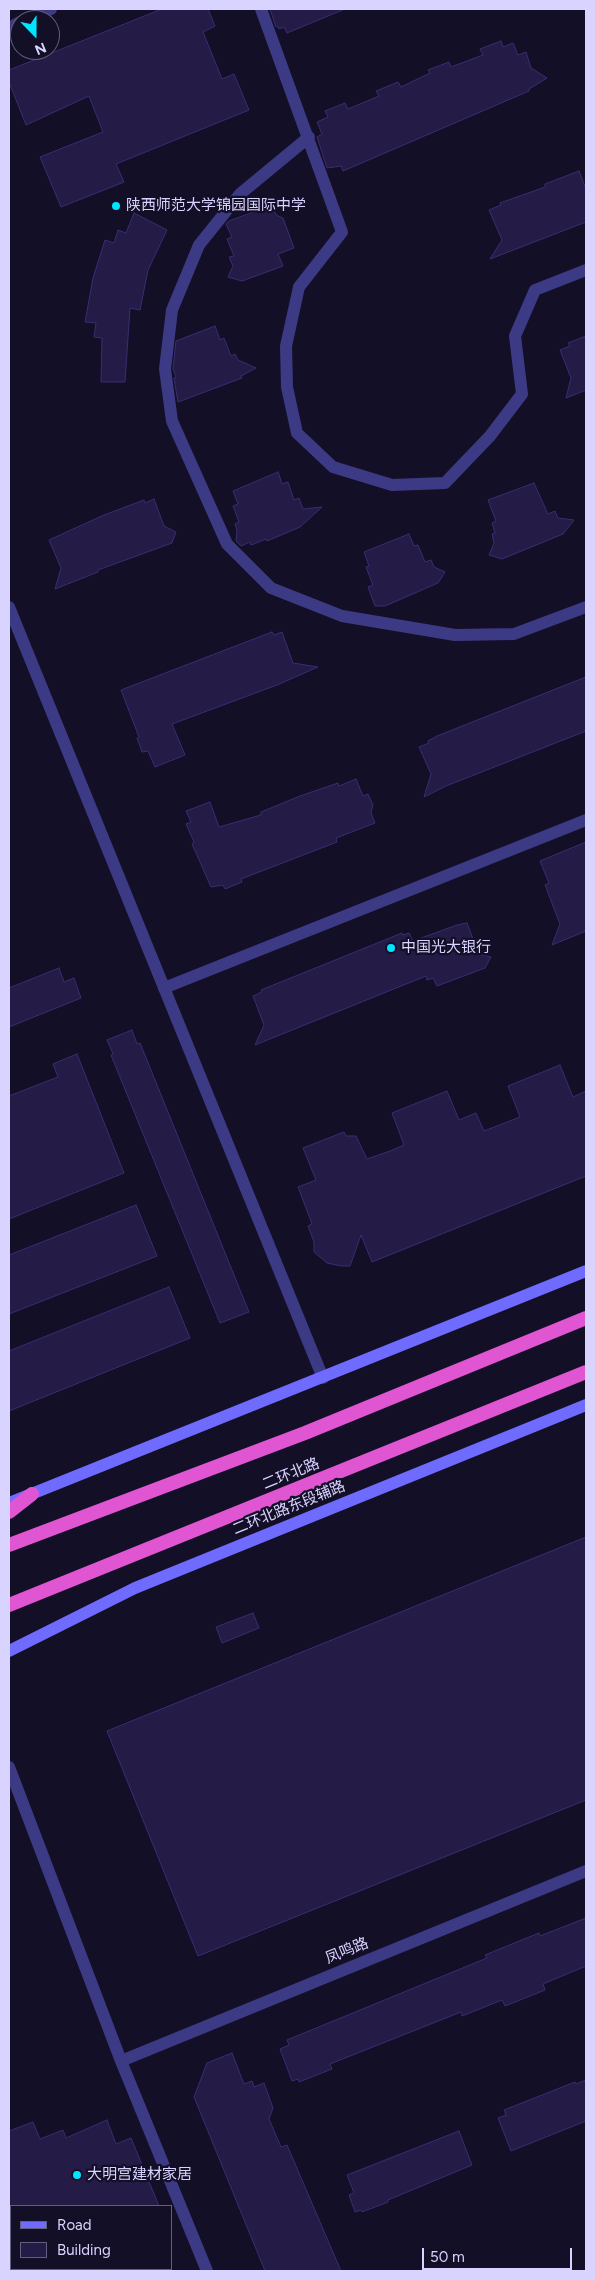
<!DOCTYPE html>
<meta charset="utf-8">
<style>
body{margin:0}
#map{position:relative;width:595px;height:2280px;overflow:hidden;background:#130f26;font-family:Figtree,sans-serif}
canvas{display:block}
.frame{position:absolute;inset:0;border:10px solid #d9d4ff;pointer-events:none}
.legend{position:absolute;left:10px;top:2205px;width:162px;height:65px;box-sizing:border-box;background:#130f26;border:1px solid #625e7d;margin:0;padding:6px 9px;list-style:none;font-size:15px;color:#d9d4ff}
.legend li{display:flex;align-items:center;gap:10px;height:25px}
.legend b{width:25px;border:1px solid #625e7d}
.north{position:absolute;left:10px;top:10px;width:50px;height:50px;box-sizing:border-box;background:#130f26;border:1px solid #625e7d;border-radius:50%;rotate:158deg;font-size:14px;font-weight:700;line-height:20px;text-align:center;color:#d9d4ff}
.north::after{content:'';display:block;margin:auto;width:18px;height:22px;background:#00e5ff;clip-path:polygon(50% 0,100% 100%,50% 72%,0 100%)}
.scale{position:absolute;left:422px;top:2248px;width:150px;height:22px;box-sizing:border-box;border:2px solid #d9d4ff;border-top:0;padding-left:6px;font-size:15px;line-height:18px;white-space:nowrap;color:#d9d4ff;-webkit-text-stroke:4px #130f26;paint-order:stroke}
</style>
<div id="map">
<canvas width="595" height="2280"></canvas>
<div class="frame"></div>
<ul class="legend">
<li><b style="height:6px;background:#6f6bff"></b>Road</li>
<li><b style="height:14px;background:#241b47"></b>Building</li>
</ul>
<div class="north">N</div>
<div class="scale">50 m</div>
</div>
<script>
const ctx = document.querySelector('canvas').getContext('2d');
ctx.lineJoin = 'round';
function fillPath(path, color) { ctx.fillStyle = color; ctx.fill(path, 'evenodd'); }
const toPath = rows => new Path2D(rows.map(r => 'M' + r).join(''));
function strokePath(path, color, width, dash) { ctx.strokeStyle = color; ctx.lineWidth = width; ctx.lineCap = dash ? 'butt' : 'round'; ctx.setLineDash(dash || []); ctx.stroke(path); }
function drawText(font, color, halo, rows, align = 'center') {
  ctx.font = font + ' Figtree,"Noto Sans SC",sans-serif'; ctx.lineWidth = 4.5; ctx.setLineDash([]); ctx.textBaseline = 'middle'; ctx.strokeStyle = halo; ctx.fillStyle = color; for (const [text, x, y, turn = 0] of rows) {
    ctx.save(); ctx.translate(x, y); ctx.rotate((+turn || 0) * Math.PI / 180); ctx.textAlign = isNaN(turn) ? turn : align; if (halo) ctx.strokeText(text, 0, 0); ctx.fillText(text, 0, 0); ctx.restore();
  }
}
const building = toPath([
 [162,9,208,9,215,26,203,32,222,79,234,74,249,110,116,164,124,182,61,207,40,157,103,132,89,96,26,125,9,82,9,70,162,9],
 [270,9,345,9,287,33,284,27,279,29,278,26,276,27,270,9],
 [501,41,503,47,513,43,518,55,526,52,531,68,547,78,529,89,529,91,364,162,343,171,341,166,327,168,317,137,322,134,317,122,328,117,325,111,345,103,348,109,379,96,376,91,398,82,401,87,430,73,428,70,449,62,451,67,483,55,480,49,501,41],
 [579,171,586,189,586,222,490,259,502,240,489,210,501,205,500,203,545,187,545,184,579,171],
 [272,205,276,215,283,218,294,248,278,254,283,266,242,281,228,277,233,266,229,257,234,256,227,239,232,237,226,224,229,221,272,205],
 [134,213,167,230,148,270,140,310,130,308,125,382,101,382,102,338,94,337,96,323,85,322,93,278,105,240,114,243,118,230,126,233,134,213],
 [215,326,220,340,224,338,231,356,235,354,238,360,256,368,241,376,242,378,178,402,174,378,176,377,173,369,176,341,215,326],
 [586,336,586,390,566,398,571,378,560,350,570,346,568,343,586,336],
 [278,472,282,484,288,482,294,500,299,498,303,509,322,507,300,527,267,541,266,539,251,545,250,542,241,546,236,541,237,530,235,524,239,522,233,506,238,504,233,491,278,472],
 [534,483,548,514,555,511,558,518,574,520,563,534,502,559,489,555,494,543,492,534,495,533,492,523,496,521,488,500,534,483],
 [154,499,164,526,176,532,172,543,98,570,98,572,55,589,61,568,49,540,104,515,144,500,145,503,154,499],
 [409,534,414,546,418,545,425,562,431,560,434,567,445,572,438,583,385,606,375,606,368,587,373,585,366,567,369,566,364,552,409,534],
 [272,632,274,635,282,632,293,663,318,667,277,685,172,724,185,755,155,767,148,751,142,752,137,738,139,737,121,690,272,632],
 [586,677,586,731,446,786,424,797,431,774,419,747,429,743,428,741,437,736,586,677],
 [356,779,363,796,368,794,373,805,371,813,375,823,336,838,337,842,241,879,242,882,225,889,223,885,211,887,192,844,194,842,186,824,191,822,186,811,210,802,219,827,261,815,261,812,300,796,338,783,339,786,356,779],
 [586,842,586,931,552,945,560,924,545,885,549,883,540,861,586,842],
 [467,923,479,954,491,957,485,968,437,986,433,978,427,980,426,976,255,1045,264,1025,253,996,262,992,261,990,402,933,403,935,409,933,413,941,457,925,467,923],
 [59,968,64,982,74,978,81,998,9,1027,9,988,59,968],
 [132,1030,137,1044,140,1043,249,1312,220,1323,111,1055,113,1054,107,1040,132,1030],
 [77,1054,124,1173,9,1219,9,1096,58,1077,53,1064,77,1054],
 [560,1065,573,1097,586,1091,586,1176,372,1262,361,1235,350,1266,341,1266,327,1263,314,1252,314,1242,308,1226,312,1224,298,1187,316,1180,303,1148,344,1132,346,1136,356,1136,367,1159,390,1151,404,1145,392,1113,447,1091,459,1120,476,1113,484,1131,520,1117,508,1086,560,1065],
 [136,1205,157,1256,9,1314,9,1255,136,1205],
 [169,1287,190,1338,9,1411,9,1351,169,1287],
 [586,1537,586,1800,198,1956,107,1731,586,1537],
 [253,1613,259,1628,222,1643,216,1627,253,1613],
 [586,1918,586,1966,543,1984,545,1990,505,2006,502,2000,462,2016,461,2012,330,2064,332,2069,299,2082,298,2079,292,2081,280,2049,289,2045,287,2040,487,1958,485,1955,539,1933,540,1936,586,1918],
 [232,2053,244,2084,252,2081,254,2087,264,2083,273,2108,269,2119,281,2147,287,2145,341,2271,265,2271,194,2097,207,2063,232,2053],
 [586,2080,586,2121,511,2151,498,2118,506,2115,504,2110,575,2082,576,2084,586,2080],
 [107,2120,116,2144,131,2138,159,2206,9,2206,9,2131,33,2122,40,2139,63,2130,66,2138,107,2120],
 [459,2131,472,2165,388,2200,388,2202,362,2212,361,2210,355,2212,349,2195,354,2193,347,2175,459,2131]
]);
fillPath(building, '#241b47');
strokePath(building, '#3b2d73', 1);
strokePath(toPath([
 [261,9,342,232,299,287,286,346,287,387,297,433,333,467,392,485,445,483,490,436,522,394,515,336,535,290,586,270],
 [309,137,240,194,199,245,172,310,165,369,172,421,227,544,271,588,342,616,455,635,514,634,586,607],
 [164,988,586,820]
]), '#3d3a85', 12);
strokePath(toPath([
 [26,20,51,9],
 [9,28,20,22],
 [9,607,323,1378],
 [9,1767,121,2061,207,2271],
 [121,2061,586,1871]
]), '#3d3a85', 12);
strokePath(toPath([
 [9,1503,586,1271],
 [9,1651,135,1588,586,1405]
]), '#6f6bff', 12);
strokePath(toPath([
 [9,1512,32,1494],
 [9,1545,305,1433,586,1318],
 [9,1605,586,1372]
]), '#e055d1', 14);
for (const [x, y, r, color] of [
 [116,206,5,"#00e5ff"],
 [391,948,5,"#00e5ff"],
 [77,2175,5,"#00e5ff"]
]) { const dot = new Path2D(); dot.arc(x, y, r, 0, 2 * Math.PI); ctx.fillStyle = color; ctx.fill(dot); strokePath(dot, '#130f26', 2); }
drawText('15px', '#d9d4ff', '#130f26', [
 ["陕西师范大学锦园国际中学",126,206],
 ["中国光大银行",401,948],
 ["大明宫建材家居",87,2175]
], 'left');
drawText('15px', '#d9d4ff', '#130f26', [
 ["二环北路",291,1474,-22],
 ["二环北路东段辅路",289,1508,-22],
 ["凤鸣路",347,1951,-22]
]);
</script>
